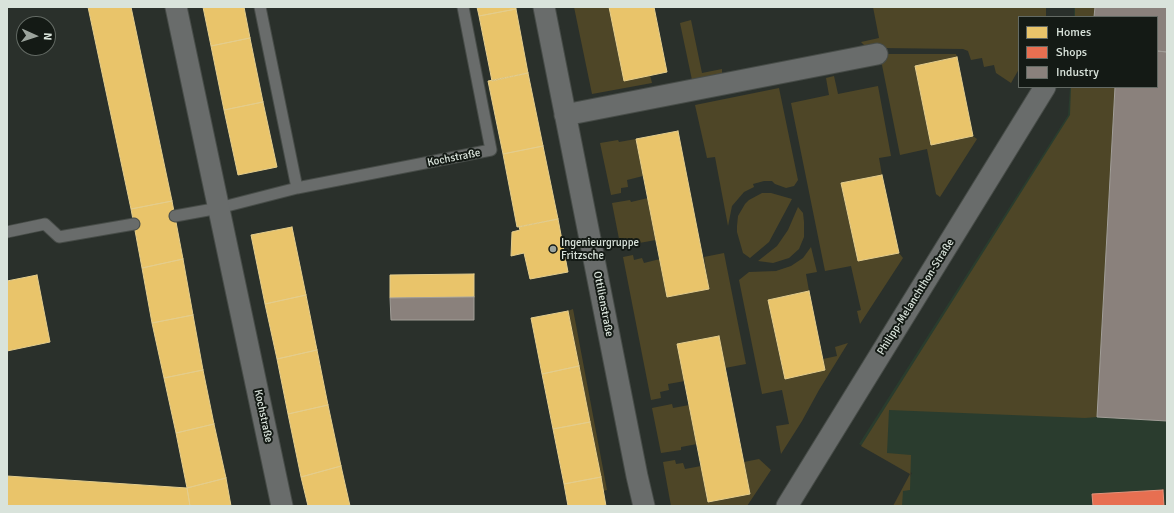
<!DOCTYPE html>
<meta charset="utf-8">
<style>
body{margin:0}
#map{position:relative;width:1174px;height:513px;overflow:hidden;background:#2a302b;font-family:Signika,sans-serif}
canvas{display:block}
.frame{position:absolute;inset:0;border:8px solid #d9e3db;pointer-events:none}
.legend{position:absolute;left:1018px;top:16px;width:140px;height:72px;box-sizing:border-box;background:#141a15;border:1px solid #636a64;margin:0;padding:5px 7px;list-style:none;font-size:12px;color:#d9e3db}
.legend li{display:flex;align-items:center;gap:8px;height:20px}
.legend b{width:20px;border:1px solid #636a64}
.north{position:absolute;left:16px;top:16px;width:40px;height:40px;box-sizing:border-box;background:#141a15;border:1px solid #636a64;border-radius:50%;rotate:93deg;font-size:11px;font-weight:700;line-height:16px;text-align:center;color:#d9e3db}
.north::after{content:'';display:block;margin:auto;width:14px;height:18px;background:#9ca49d;clip-path:polygon(50% 0,100% 100%,50% 72%,0 100%)}
</style>
<div id="map">
<canvas width="1174" height="513"></canvas>
<div class="frame"></div>
<ul class="legend">
<li><b style="height:11px;background:#e9c46a"></b>Homes</li>
<li><b style="height:11px;background:#e76f51"></b>Shops</li>
<li><b style="height:11px;background:#8a817c"></b>Industry</li>
</ul>
<div class="north">N</div>
</div>
<script>
const ctx = document.querySelector('canvas').getContext('2d');
ctx.lineJoin = 'round';
function fillPath(path, color) { ctx.fillStyle = color; ctx.fill(path, 'evenodd'); }
const toPath = rows => new Path2D(rows.map(r => 'M' + r).join(''));
function strokePath(path, color, width, dash) { ctx.strokeStyle = color; ctx.lineWidth = width; ctx.lineCap = dash ? 'butt' : 'round'; ctx.setLineDash(dash || []); ctx.stroke(path); }
function drawText(font, color, halo, rows, align = 'center') {
  ctx.font = font + ' Signika,sans-serif'; ctx.lineWidth = 4; ctx.setLineDash([]); ctx.textBaseline = 'middle'; ctx.strokeStyle = halo; ctx.fillStyle = color; for (const [text, x, y, turn = 0] of rows) {
    ctx.save(); ctx.translate(x, y); ctx.rotate((+turn || 0) * Math.PI / 180); ctx.textAlign = isNaN(turn) ? turn : align; if (halo) ctx.strokeText(text, 0, 0); ctx.fillText(text, 0, 0); ctx.restore();
  }
}
fillPath(toPath([
 [1074,7,1167,7,1167,506,895,506,912,473,859,444,1068,115,1070,87,1157,87,1157,17,1074,17]
]), '#2a3c2e');
fillPath(toPath([
 [574,7,609,7,650,75,652,83,592,94],
 [873,7,1046,7,1046,17,1019,17,1019,69,1011,83,996,73,994,65,984,67,982,58,971,60,968,51,963,49,881,48,866,47,861,42,879,38],
 [1075,7,1095,7,1094,17,1075,17],
 [691,20,702,73,722,69,722,73,692,80,680,23],
 [885,54,956,54,957,57,915,66,931,145,973,136,977,139,940,197,936,194,927,149,900,155,881,60],
 [834,76,838,94,878,86,891,156,879,158,882,175,841,183,858,261,899,253,903,258,860,324,857,311,861,310,851,266,825,271,791,103,829,95,826,78],
 [1071,87,1115,87,1097,417,1085,418,889,410,887,453,911,455,910,490,903,491,902,506,893,506,910,474,861,446,1070,115],
 [779,88,798,180,794,186,786,188,775,184,772,181,764,181,753,184,754,187,744,192,732,206,728,226,715,157,707,158,695,105],
 [636,139,643,176,627,180,628,187,621,188,621,193,611,195,600,143,618,140,619,142],
 [762,193,771,193,792,199,769,242,750,258,743,253,737,232,737,226,738,216,745,204,749,200],
 [648,198,656,240,639,243,639,245,621,249,612,203,630,200,631,202],
 [798,207,803,213,804,222,804,237,799,249,789,258,773,263,758,261,777,246,788,230],
 [811,247,817,272,806,274,809,291,768,300,785,378,825,370,823,359,837,356,835,347,848,343,819,390,802,421,781,454,776,426,789,424,782,390,762,394,739,280,749,272,776,271,791,266,803,258],
 [724,253,746,364,725,368,719,336,678,344,685,381,668,384,669,390,660,392,661,398,651,400,623,257,633,255,634,260,642,258,644,263,660,259,667,297,709,289,704,257],
 [573,309,607,490,603,491,568,311],
 [672,404,673,408,689,405,697,444,681,447,681,450,661,453,652,408],
 [759,459,771,470,747,506,671,506,663,462,675,460,676,464,683,463,685,469,701,466,744,462]
]), '#4e4627');
const homes = toPath([
 [88,7,131,7,172,201,131,209,88,7],
 [203,7,244,7,250,38,211,46,203,7],
 [477,7,515,7,516,9,479,16,477,7],
 [609,7,654,7,667,72,624,81,609,7],
 [516,9,528,73,492,81,479,16,516,9],
 [250,38,263,102,224,110,211,46,250,38],
 [957,57,973,136,931,145,915,66,957,57],
 [528,73,543,146,503,154,488,81,528,73],
 [263,102,277,167,238,175,224,110,263,102],
 [678,131,709,289,667,297,636,139,678,131],
 [543,146,558,219,517,227,503,154,543,146],
 [882,175,899,253,858,261,841,183,882,175],
 [172,201,183,259,142,268,131,209,172,201],
 [558,219,568,272,530,279,524,253,511,256,512,232,520,230,519,227,558,219],
 [292,227,306,295,265,304,251,235,292,227],
 [183,259,193,315,152,323,142,268,183,259],
 [474,274,474,297,390,298,390,275,474,274],
 [37,275,50,342,7,351,7,281,37,275],
 [809,291,825,370,785,379,768,300,809,291],
 [306,295,317,350,277,359,265,304,306,295],
 [568,311,579,366,542,374,531,318,568,311],
 [193,315,203,370,164,378,152,323,193,315],
 [719,336,750,494,708,502,677,344,719,336],
 [317,350,328,405,288,414,277,359,317,350],
 [579,366,590,422,553,429,542,374,579,366],
 [203,370,214,424,176,433,164,378,203,370],
 [328,405,341,466,301,477,288,414,328,405],
 [590,422,601,477,564,484,553,429,590,422],
 [214,424,226,478,187,488,176,433,214,424],
 [341,466,350,506,308,506,301,477,341,466],
 [7,476,187,488,190,506,7,506,7,476],
 [601,477,606,506,568,506,564,484,601,477],
 [226,478,231,506,190,506,187,488,226,478]
]);
fillPath(homes, '#e9c46a');
strokePath(homes, '#e4cd8c', 1);
const shops = toPath([
 [1163,490,1164,506,1093,506,1092,494,1163,490]
]);
fillPath(shops, '#e76f51');
strokePath(shops, '#e3927a', 1);
const industry = toPath([
 [1095,7,1167,7,1167,52,1157,51,1157,17,1094,17,1095,7],
 [1157,51,1167,52,1167,421,1097,417,1115,87,1157,87,1157,51],
 [474,297,474,320,391,320,390,298,474,297]
]);
fillPath(industry, '#8a817c');
strokePath(industry, '#a29e98', 1);
const lane = toPath([
 [260,7,297,188],
 [175,216,219,208,297,188,491,150,463,7],
 [7,232,45,224,59,237,134,224]
]);
const street = toPath([
 [176,7,282,506],
 [544,7,637,476,644,506],
 [565,115,877,54],
 [787,506,1045,87]
]);
strokePath(lane, '#474c48', 13);
strokePath(street, '#474c48', 23);
strokePath(lane, '#696c6b', 11);
strokePath(street, '#696c6b', 21);
for (const [x, y, r, color] of [
 [553,249,4,"#9ca49d"]
]) { const dot = new Path2D(); dot.arc(x, y, r, 0, 2 * Math.PI); ctx.fillStyle = color; ctx.fill(dot); strokePath(dot, '#141a15', 1.5); }
drawText('11px', '#d9e3db', '#141a15', [
 ["Kochstraße",454,158,-11],
 ["Philipp-Melanchthon-Straße",916,297,-58],
 ["Ottilienstraße",603,304,79],
 ["Kochstraße",263,416,78]
]);
drawText('11px', '#d9e3db', '#141a15', [
 ["Ingenieurgruppe",561,243],
 ["Fritzsche",561,256]
], 'left');
</script>
